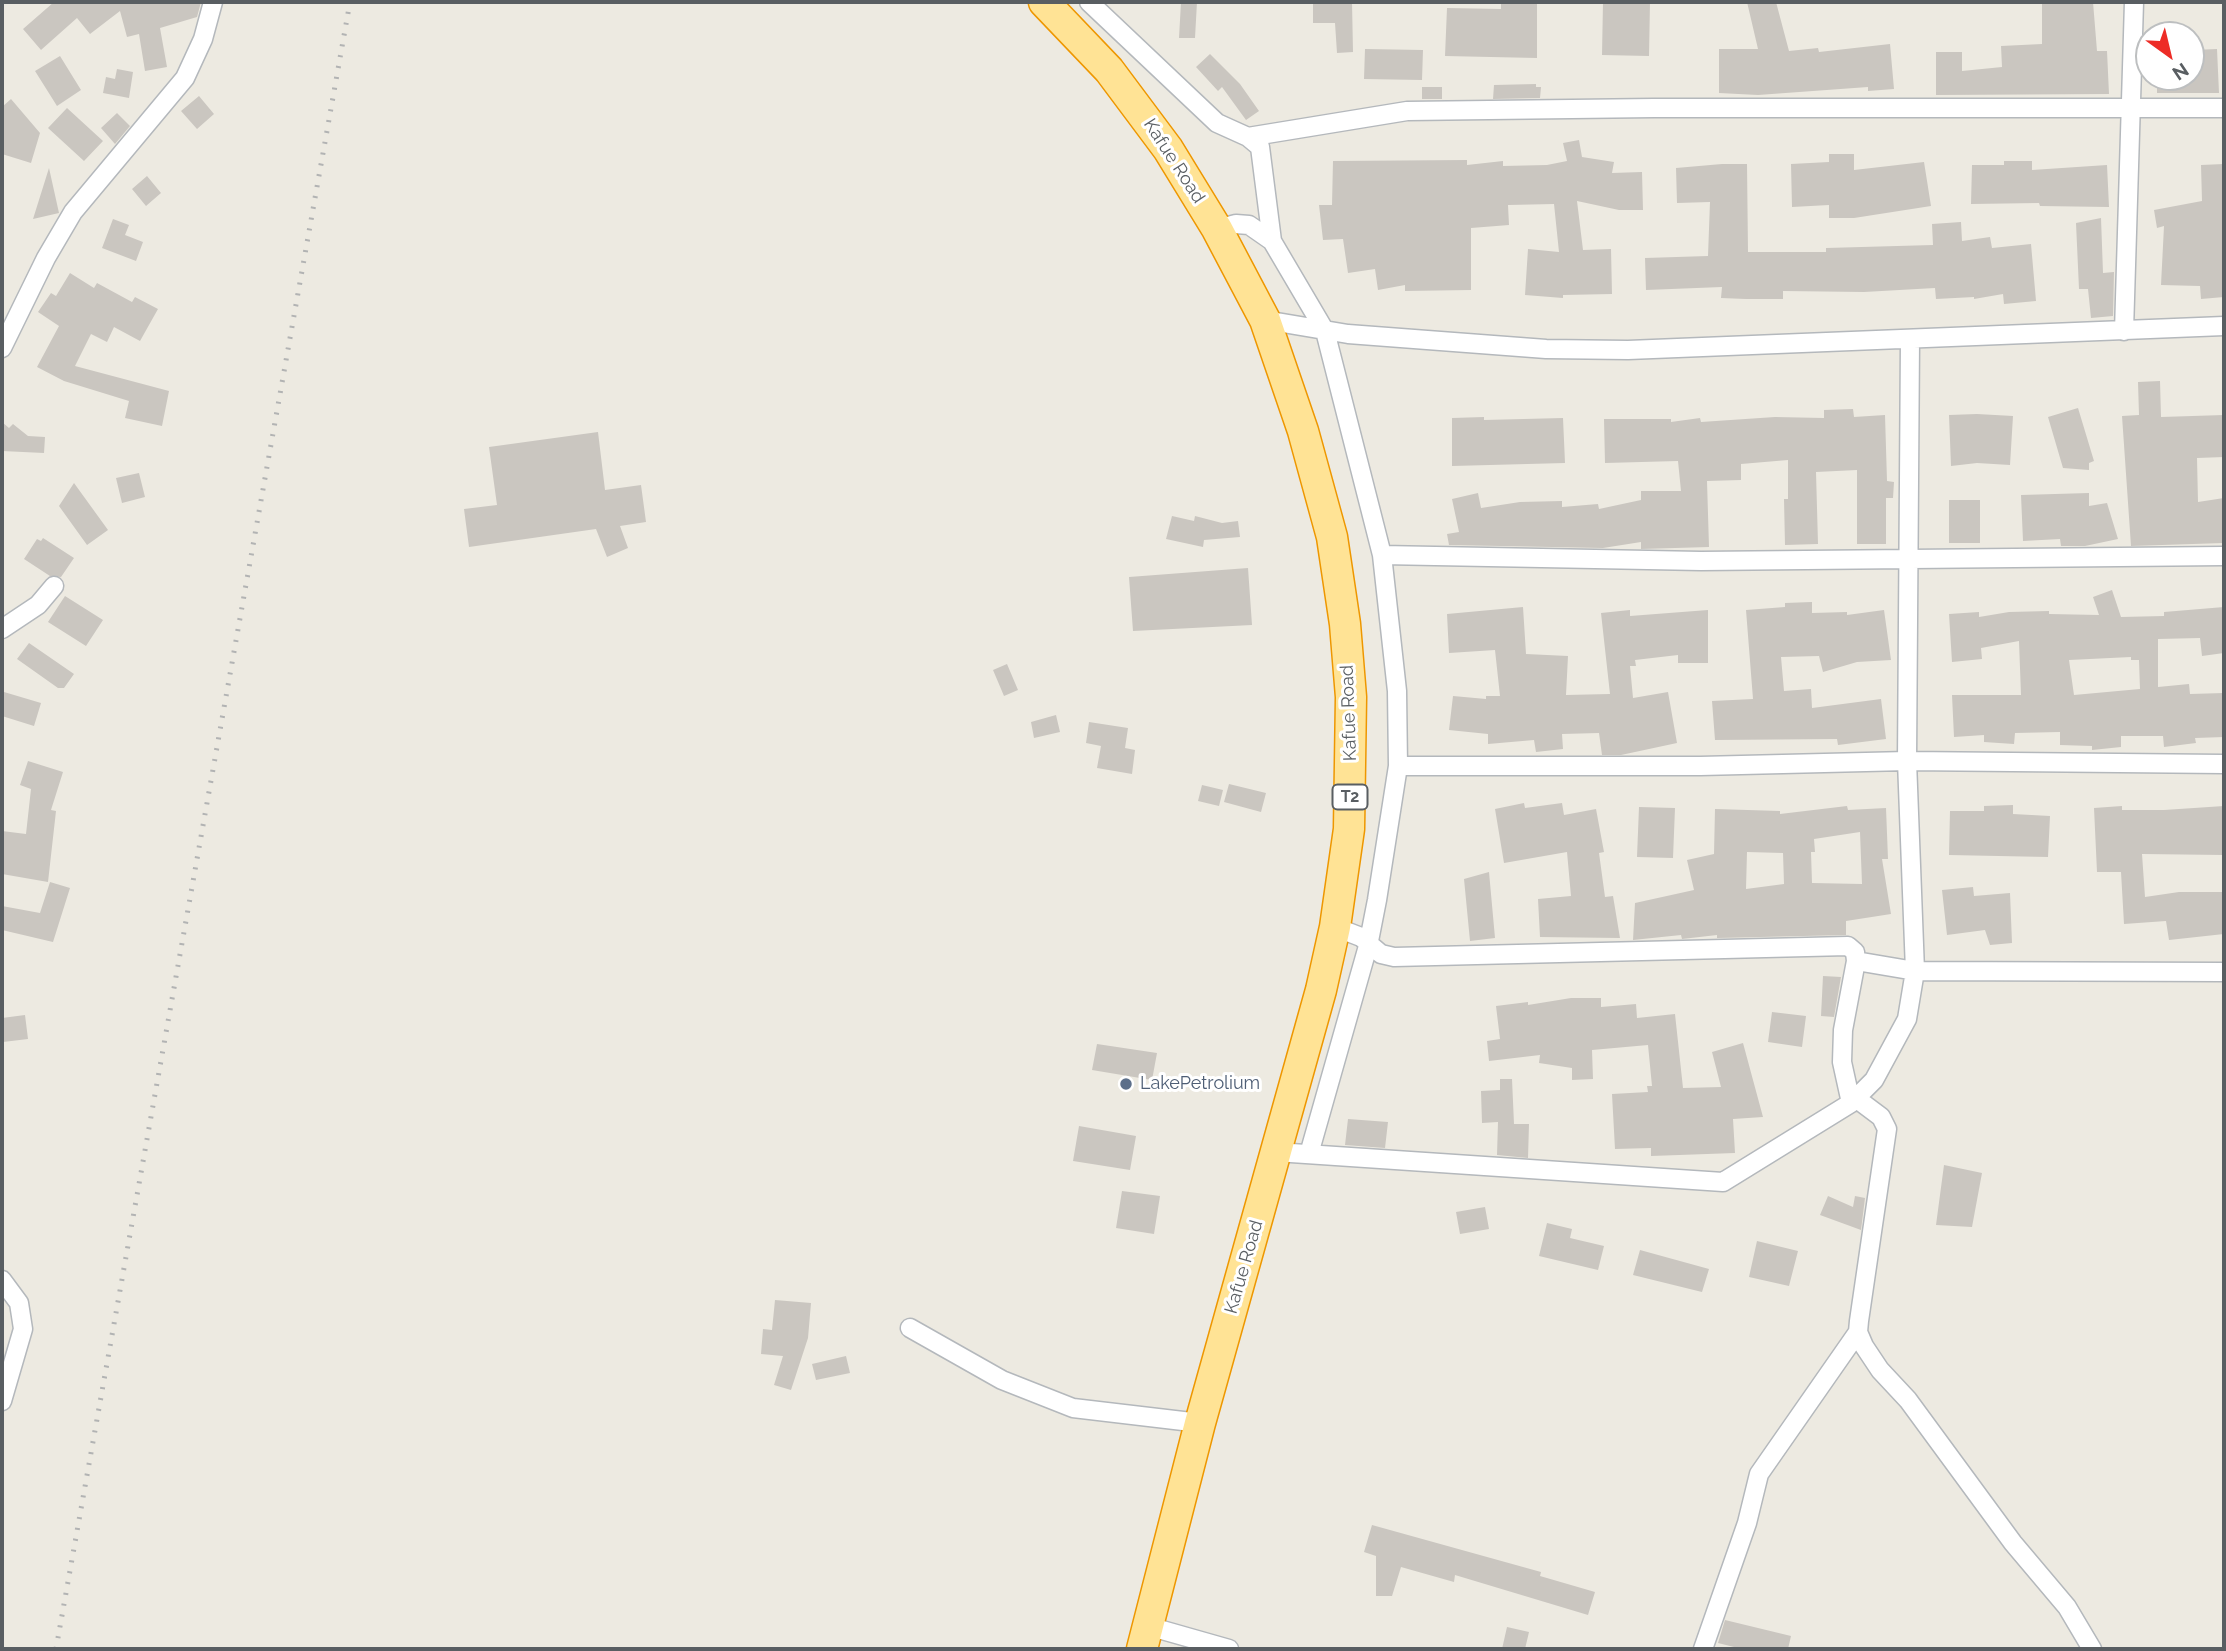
<!DOCTYPE html>
<style>
body{margin:0}
#map{position:relative;width:2226px;height:1651px;overflow:hidden;background:#edeae1;font-family:Raleway,sans-serif}
canvas{display:block}
.frame{position:absolute;inset:0;border:4px solid #595e62;pointer-events:none}
.north{position:absolute;left:2135px;top:21px;width:70px;height:70px;box-sizing:border-box;background:#fff;border:2px solid #bdbfc0;border-radius:50%;rotate:146deg;font-size:19px;font-weight:700;line-height:28px;text-align:center;color:#595e62}
.north::after{content:'';display:block;margin:auto;width:24px;height:32px;background:#ed2c26;clip-path:polygon(50% 0,100% 100%,50% 72%,0 100%)}
</style>
<div id="map">
<canvas width="2226" height="1651"></canvas>
<div class="frame"></div>
<div class="north">N</div>
</div>
<script>
const ctx = document.querySelector('canvas').getContext('2d');
ctx.lineJoin = 'round';
function fillPath(path, color) { ctx.fillStyle = color; ctx.fill(path, 'evenodd'); }
const toPath = rows => new Path2D(rows.map(r => 'M' + r).join(''));
function strokePath(path, color, width, dash) { ctx.strokeStyle = color; ctx.lineWidth = width; ctx.lineCap = dash ? 'butt' : 'round'; ctx.setLineDash(dash || []); ctx.stroke(path); }
function drawText(font, color, halo, rows, align = 'center') {
  ctx.font = font + ' Raleway,sans-serif'; ctx.lineWidth = 6; ctx.setLineDash([]); ctx.textBaseline = 'middle'; ctx.strokeStyle = halo; ctx.fillStyle = color; for (const [text, x, y, turn = 0] of rows) {
    ctx.save(); ctx.translate(x, y); ctx.rotate((+turn || 0) * Math.PI / 180); ctx.textAlign = isNaN(turn) ? turn : align; if (halo) ctx.strokeText(text, 0, 0); ctx.fillText(text, 0, 0); ctx.restore();
  }
}
fillPath(toPath([
 [54,2,201,2,197,17,160,28,167,67,145,71,139,34,127,37,120,11,90,34,77,18,41,50,23,29],
 [1181,2,1197,2,1195,38,1179,38],
 [1313,2,1352,2,1353,52,1337,53,1335,23,1313,23],
 [1501,2,1537,2,1537,58,1445,56,1447,8,1501,9],
 [1603,2,1650,2,1649,56,1602,55],
 [1747,2,1776,2,1789,51,1818,48,1819,52,1890,44,1894,89,1868,91,1868,87,1758,95,1719,93,1719,49,1758,49],
 [2042,2,2093,2,2097,51,2107,51,2109,94,1936,95,1936,52,1962,52,1962,71,2002,67,2001,46,2042,44],
 [1365,49,1423,50,1422,80,1364,79],
 [2217,49,2219,93,2157,93,2157,77,2195,77,2194,50],
 [1210,54,1240,84,1259,111,1246,120,1222,87,1218,91,1196,67],
 [60,56,81,90,57,106,35,71],
 [117,69,133,72,129,98,103,93,106,77,115,79],
 [1536,84,1536,87,1541,87,1540,98,1493,99,1494,85],
 [1422,87,1442,87,1442,99,1422,99],
 [199,96,214,114,197,129,181,111],
 [11,99,40,133,31,163,2,154,2,107],
 [67,108,103,141,84,161,48,128],
 [117,113,130,126,115,144,101,128],
 [1579,140,1582,157,1614,162,1612,173,1642,172,1643,210,1619,210,1577,201,1583,250,1611,249,1612,294,1563,295,1563,298,1525,295,1528,249,1559,252,1554,204,1508,205,1509,225,1471,228,1471,290,1405,291,1405,285,1378,290,1375,269,1348,273,1343,239,1323,240,1319,205,1332,205,1333,161,1467,160,1467,165,1503,161,1503,166,1547,165,1567,161,1563,143],
 [1829,154,1854,154,1854,170,1924,162,1931,206,1854,218,1829,218,1829,205,1792,207,1791,164,1829,162],
 [2004,161,2032,161,2032,170,2107,165,2109,207,2040,206,2039,203,1971,204,1972,165,2004,165],
 [1722,164,1747,164,1748,252,1826,252,1826,248,1933,245,1932,224,1961,222,1962,241,1990,237,1992,248,2031,244,2036,301,2004,304,2003,294,1974,299,1974,297,1936,299,1935,288,1864,292,1783,291,1783,299,1746,299,1721,298,1722,287,1646,290,1645,258,1708,256,1710,202,1677,203,1676,168],
 [2224,164,2224,297,2201,299,2200,286,2161,285,2164,226,2157,228,2154,210,2202,201,2201,165],
 [49,168,59,213,33,219],
 [147,176,161,193,146,206,132,189],
 [2101,218,2103,273,2114,272,2113,316,2091,318,2088,289,2079,289,2076,223],
 [113,219,129,225,125,235,143,242,136,261,102,248],
 [70,273,94,288,97,283,132,302,135,297,158,309,140,341,114,327,107,342,91,334,75,366,169,391,162,426,125,418,129,401,64,381,37,367,59,326,38,312,51,293,56,296],
 [2160,381,2161,417,2224,415,2224,457,2197,458,2198,502,2224,498,2224,543,2131,546,2122,416,2139,415,2138,382],
 [2078,408,2094,461,2089,463,2089,470,2063,468,2048,417],
 [1853,409,1854,417,1885,415,1887,481,1894,482,1893,498,1886,498,1886,544,1857,544,1857,470,1816,472,1818,544,1785,545,1784,499,1788,499,1788,460,1741,464,1741,480,1707,481,1709,547,1641,549,1641,542,1603,548,1449,545,1447,534,1459,532,1452,499,1478,493,1481,508,1520,502,1562,501,1562,507,1598,504,1599,509,1641,500,1641,491,1681,491,1678,461,1605,463,1604,419,1671,419,1671,422,1700,418,1701,422,1775,417,1824,418,1824,410],
 [1977,414,2013,416,2010,465,1977,463,1951,466,1949,415],
 [1484,417,1484,420,1563,418,1565,463,1452,466,1452,418],
 [2,422,9,428,13,424,28,436,45,437,44,453,2,451],
 [598,432,605,490,641,485,646,522,620,526,628,548,607,557,596,529,469,547,464,509,497,505,489,447],
 [139,473,145,497,122,503,116,478],
 [74,483,108,530,87,545,59,506],
 [2089,493,2089,506,2107,503,2118,539,2085,546,2061,546,2060,539,2023,541,2021,495],
 [1949,500,1980,500,1980,543,1949,543],
 [1172,516,1194,521,1195,516,1222,523,1238,521,1240,537,1204,540,1203,547,1166,539],
 [43,538,74,558,61,577,50,576,24,559,37,539,41,541],
 [1248,568,1252,625,1133,631,1129,577],
 [2112,590,2121,617,2164,616,2164,612,2224,607,2224,653,2202,656,2200,638,2158,639,2158,687,2189,684,2190,694,2224,693,2224,737,2195,738,2196,743,2164,747,2163,736,2121,736,2121,747,2092,750,2092,746,2060,745,2060,732,2015,733,2014,744,1984,742,1984,735,1954,737,1952,695,2021,695,2019,641,1981,648,1982,659,1952,662,1949,614,1979,612,1979,617,2009,612,2049,611,2049,614,2099,615,2093,597],
 [2131,657,2131,660,2139,660,2140,689,2074,695,2069,660],
 [65,596,103,620,86,646,48,622],
 [1812,602,1812,613,1847,612,1847,615,1884,610,1891,660,1857,662,1823,672,1819,656,1781,657,1784,691,1811,689,1812,708,1881,699,1886,739,1838,745,1837,739,1715,740,1712,701,1753,699,1746,610,1785,607,1785,603],
 [1523,607,1526,654,1568,656,1566,695,1610,694,1601,613,1630,610,1630,616,1708,610,1708,663,1678,663,1678,655,1635,660,1636,666,1630,666,1633,698,1668,692,1677,743,1621,755,1602,755,1599,733,1562,734,1563,749,1536,752,1534,740,1488,744,1488,734,1449,730,1453,696,1486,699,1486,696,1500,696,1495,650,1449,653,1447,614],
 [29,643,74,674,64,688,58,688,17,659],
 [1007,664,1018,690,1004,696,993,670],
 [4,692,41,703,34,726,2,716],
 [1056,715,1060,732,1034,738,1031,722],
 [1089,722,1128,728,1125,748,1135,750,1132,774,1097,768,1101,746,1086,743],
 [28,761,63,772,51,810,56,811,48,882,2,874,2,831,26,834,31,789,20,785],
 [1229,784,1266,793,1261,812,1224,802],
 [1202,785,1223,790,1219,806,1198,801],
 [1524,803,1525,808,1562,803,1564,815,1596,809,1604,852,1599,853,1605,897,1613,896,1620,938,1540,937,1538,899,1571,896,1567,852,1504,863,1495,809],
 [2013,805,2013,814,2050,816,2048,857,1949,855,1950,811,1984,811,1984,806],
 [1847,806,1848,810,1886,808,1888,859,1882,859,1891,914,1846,921,1846,935,1717,938,1717,935,1682,939,1681,935,1633,940,1635,903,1694,890,1687,860,1714,854,1715,809,1780,811,1780,814],
 [1860,832,1862,884,1812,883,1811,852,1815,852,1814,839],
 [1747,852,1783,853,1784,884,1746,889],
 [2122,806,2122,810,2164,810,2224,806,2224,855,2142,854,2145,897,2179,892,2224,892,2224,934,2169,940,2166,921,2124,924,2121,872,2097,872,2094,808],
 [1639,807,1675,808,1673,858,1637,857],
 [1489,872,1495,938,1470,941,1464,879],
 [50,882,70,888,53,942,2,930,2,906,40,913],
 [1973,887,1974,896,2010,893,2012,943,1990,945,1985,930,1947,935,1942,890],
 [1823,976,1841,977,1834,1017,1821,1016],
 [1571,998,1601,998,1601,1007,1636,1004,1637,1018,1675,1014,1683,1088,1721,1087,1712,1052,1743,1043,1763,1117,1733,1119,1735,1153,1651,1156,1651,1148,1615,1149,1612,1094,1648,1092,1647,1086,1652,1086,1648,1045,1592,1050,1593,1079,1572,1080,1572,1068,1539,1063,1540,1055,1489,1061,1487,1041,1500,1039,1496,1006,1528,1002,1528,1005],
 [1772,1012,1806,1016,1802,1047,1768,1042],
 [25,1015,28,1039,3,1042,2,1018],
 [1097,1044,1157,1053,1152,1080,1092,1070],
 [1500,1079,1512,1079,1514,1124,1529,1124,1528,1158,1497,1155,1498,1122,1482,1123,1481,1091,1500,1090],
 [1348,1119,1388,1122,1385,1148,1345,1145],
 [1079,1126,1136,1136,1130,1170,1073,1161],
 [1944,1165,1982,1173,1972,1227,1936,1225],
 [1122,1191,1160,1196,1154,1234,1116,1228],
 [1828,1196,1853,1207,1855,1196,1865,1198,1861,1230,1820,1215],
 [1485,1207,1489,1229,1460,1234,1456,1212],
 [1547,1223,1572,1229,1570,1238,1604,1246,1598,1270,1539,1256],
 [1757,1241,1798,1251,1789,1286,1749,1277],
 [1640,1250,1709,1269,1702,1292,1633,1275],
 [775,1300,811,1303,808,1338,791,1390,774,1385,783,1356,761,1354,763,1329,772,1330],
 [846,1356,850,1373,816,1380,812,1364],
 [1372,1525,1541,1572,1540,1576,1595,1592,1588,1615,1455,1575,1454,1582,1401,1567,1392,1596,1376,1596,1376,1556,1364,1552],
 [1725,1620,1791,1636,1788,1649,1742,1649,1718,1643],
 [1507,1627,1529,1632,1525,1649,1502,1649]
]), '#cac6c0');
const minor = toPath([
 [1089,2,1217,123,1248,137,1260,147,1272,241],
 [1248,137,1407,111,1654,108,2224,108],
 [1217,229,1236,224,1249,225,1272,241,1325,331,1382,555,1397,691,1398,766,1377,900,1368,946,1309,1154],
 [1265,320,1348,334,1546,349,1628,350,2224,326],
 [2124,331,2134,2],
 [2,348,46,258,73,212,185,78,203,39,213,2],
 [1382,555,1701,561,2224,556],
 [2,629,38,605,54,586],
 [1398,766,1700,766,1907,761,2224,764],
 [1335,927,1361,937,1381,954,1394,957,1848,946,1855,952,1856,961,1843,1030,1842,1062,1851,1103],
 [1856,961,1915,971,1907,761,1910,340],
 [1857,1099,1881,1117,1887,1129,1859,1321,1858,1332,1864,1346,1880,1370,1908,1400,2013,1543,2067,1607,2092,1649],
 [1276,1152,1723,1182,1851,1103,1874,1080,1907,1019,1915,971,2224,972],
 [2,1280,19,1303,23,1329,2,1401],
 [910,1328,1002,1380,1073,1408,1200,1423],
 [1148,1626,1229,1649],
 [1703,1649,1747,1523,1759,1474,1858,1332]
]);
const trunk = toPath([
 [1044,2,1109,70,1168,149,1217,229,1265,320,1303,431,1332,537,1345,624,1351,697,1349,829,1335,927,1321,990,1200,1423,1142,1649]
]);
strokePath(minor, '#b4b8bc', 21);
strokePath(trunk, '#ee9700', 33);
strokePath(minor, '#fff', 18);
strokePath(trunk, '#ffe395', 30);
strokePath(toPath([
 [56,1649,350,2]
]), '#b2b3b3', 5, [2, 9]);
for (const [x, y, r, color] of [
 [1126,1084,7,"#5c6f8a"]
]) { const dot = new Path2D(); dot.arc(x, y, r, 0, 2 * Math.PI); ctx.fillStyle = color; ctx.fill(dot); strokePath(dot, '#fff', 2.5); }
for (const [x, y, w] of [
 [1350,797,35]
]) { const box = new Path2D(); box.roundRect(x - w / 2, y - 12.5, w, 25, 5); ctx.fillStyle = '#fff'; ctx.fill(box); strokePath(box, '#595e62', 2); }
drawText('bold 16px', '#595e62', null, [
 ["T2",1350,797]
]);
drawText('18px', '#595e62', '#fff', [
 ["Kafue Road",1174,161,57],
 ["Kafue Road",1349,713,-92],
 ["Kafue Road",1244,1267,-74]
]);
drawText('18px', '#4e5e75', '#fff', [
 ["LakePetrolium",1140,1084]
], 'left');
</script>
